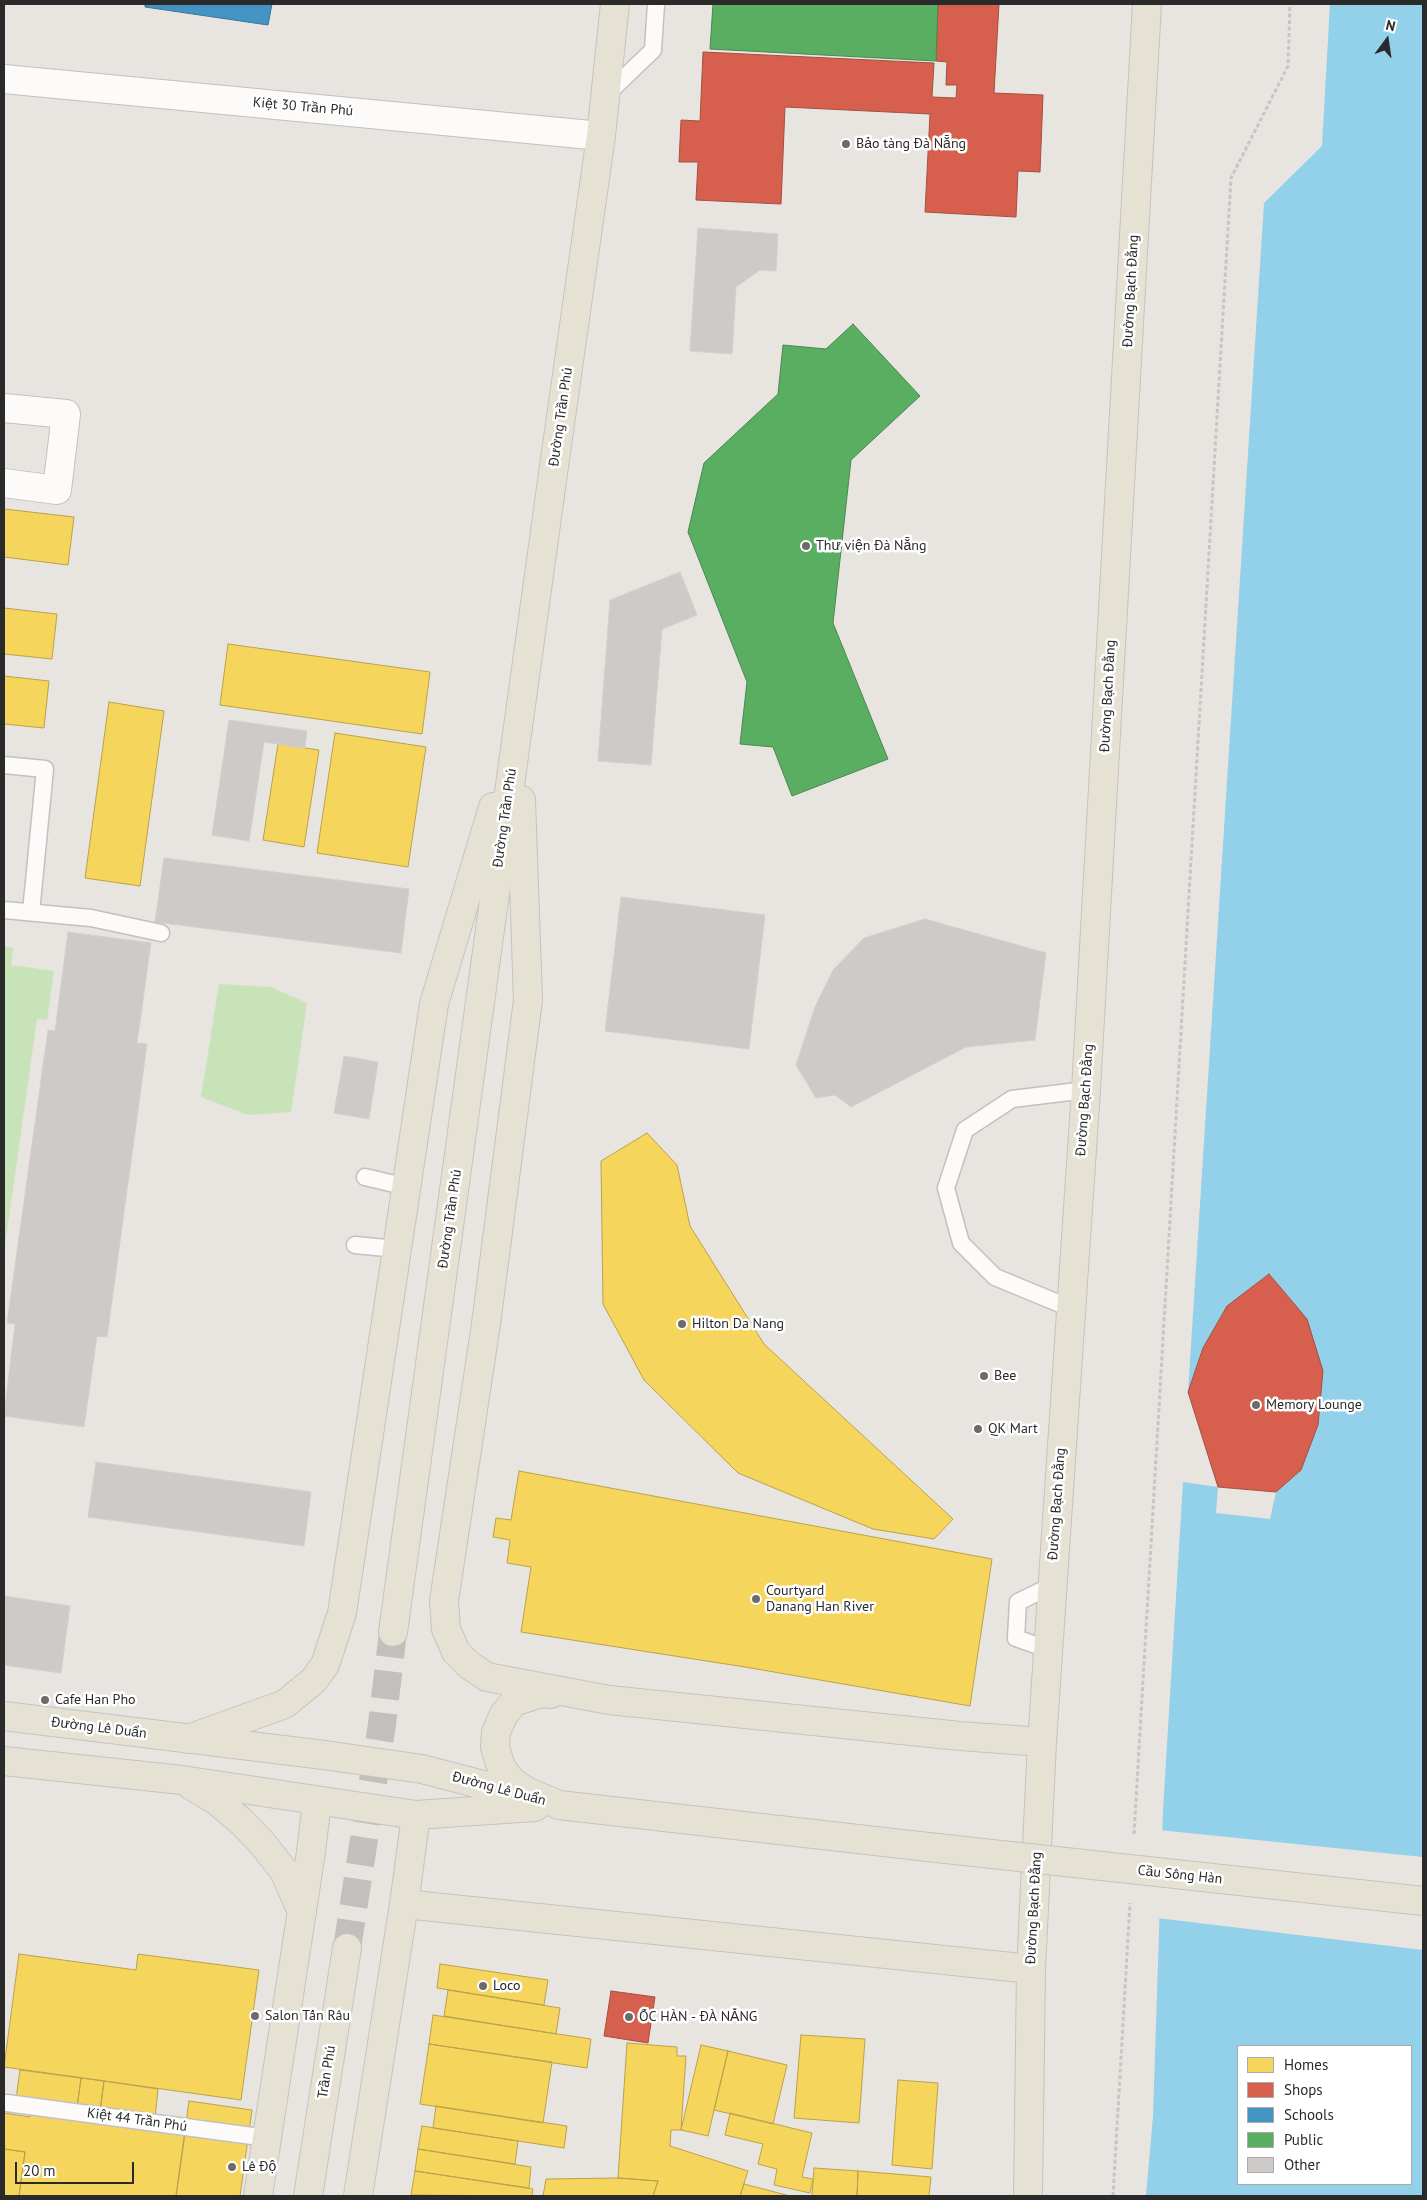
<!DOCTYPE html>
<meta charset="utf-8">
<style>
body{margin:0}
#map{position:relative;width:1427px;height:2200px;overflow:hidden;background:#e8e4e0;font-family:"PT Sans",sans-serif}
canvas{display:block}
.frame{position:absolute;inset:0;border:5px solid #2a2a2a;pointer-events:none}
.legend{position:absolute;left:1237px;top:2045px;width:175px;height:140px;box-sizing:border-box;background:#fff;border:1px solid #aaa;margin:0;padding:6px 9px;list-style:none;font-size:15px;color:#2a2a2a}
.legend li{display:flex;align-items:center;gap:10px;height:25px}
.legend b{width:25px;border:1px solid #aaa}
.north{position:absolute;left:1362px;top:15px;width:50px;height:50px;-webkit-text-stroke:4px #fff;paint-order:stroke;rotate:14deg;font-size:14px;font-weight:700;line-height:20px;text-align:center;color:#2a2a2a}
.north::after{content:'';display:block;margin:auto;width:18px;height:22px;background:#2a2a2a;clip-path:polygon(50% 0,100% 100%,50% 72%,0 100%)}
.scale{position:absolute;left:15px;top:2162px;width:119px;height:22px;box-sizing:border-box;border:2px solid #2a2a2a;border-top:0;padding-left:6px;font-size:15px;line-height:18px;white-space:nowrap;color:#2a2a2a;-webkit-text-stroke:4px #fff;paint-order:stroke}
</style>
<div id="map">
<canvas width="1427" height="2200"></canvas>
<div class="frame"></div>
<ul class="legend">
<li><b style="height:14px;background:#f6d55c"></b>Homes</li>
<li><b style="height:14px;background:#d6604d"></b>Shops</li>
<li><b style="height:14px;background:#4393c3"></b>Schools</li>
<li><b style="height:14px;background:#5aae61"></b>Public</li>
<li><b style="height:14px;background:#cdcac7"></b>Other</li>
</ul>
<div class="north">N</div>
<div class="scale">20 m</div>
</div>
<script>
const ctx = document.querySelector('canvas').getContext('2d');
ctx.lineJoin = 'round';
function fillPath(path, color) { ctx.fillStyle = color; ctx.fill(path, 'evenodd'); }
const toPath = rows => new Path2D(rows.map(r => 'M' + r).join(''));
function strokePath(path, color, width, dash) { ctx.strokeStyle = color; ctx.lineWidth = width; ctx.lineCap = dash ? 'butt' : 'round'; ctx.setLineDash(dash || []); ctx.stroke(path); }
function drawText(font, color, halo, rows, align = 'center') {
  ctx.font = font + ' "PT Sans",sans-serif'; ctx.lineWidth = 5; ctx.setLineDash([]); ctx.textBaseline = 'middle'; ctx.strokeStyle = halo; ctx.fillStyle = color; for (const [text, x, y, turn = 0] of rows) {
    ctx.save(); ctx.translate(x, y); ctx.rotate((+turn || 0) * Math.PI / 180); ctx.textAlign = isNaN(turn) ? turn : align; if (halo) ctx.strokeText(text, 0, 0); ctx.fillText(text, 0, 0); ctx.restore();
  }
}
fillPath(toPath([
 [4,946,13,948,11,965,54,971,47,1020,37,1019,4,1252],
 [219,984,270,987,307,1003,291,1112,248,1115,201,1097]
]), '#c9e3b8');
fillPath(toPath([
 [1330,4,1423,4,1423,2196,1146,2196,1153,2116,1163,1810,1183,1482,1218,1487,1216,1513,1270,1519,1276,1492,1301,1470,1318,1425,1307,1319,1269,1274,1227,1306,1203,1348,1188,1392,1264,203,1322,146],
 [1238,2046,1411,2046,1411,2184,1238,2184]
]), '#93d0ea');
fillPath(toPath([
 [1159,1830,1423,1857,1423,1950,1157,1918]
]), '#e8e4e0');
const homes = toPath([
 [4,509,74,517,68,565,4,557,4,509],
 [4,608,57,614,52,659,4,654,4,608],
 [228,644,430,672,422,734,220,705,228,644],
 [4,676,49,681,44,728,4,724,4,676],
 [109,702,164,711,140,886,85,878,109,702],
 [335,733,426,747,408,867,317,853,335,733],
 [278,744,319,750,304,847,263,840,278,744],
 [647,1133,677,1165,690,1226,764,1344,953,1519,934,1539,873,1529,738,1473,644,1380,603,1304,601,1161,647,1133],
 [519,1471,992,1559,970,1706,745,1667,521,1632,531,1567,507,1563,510,1540,493,1537,496,1518,511,1520,519,1471],
 [19,1954,136,1970,138,1954,259,1970,241,2100,4,2067,19,1954],
 [440,1964,548,1980,544,2005,437,1988,440,1964],
 [448,1990,560,2008,556,2034,444,2016,448,1990],
 [433,2015,591,2039,587,2068,429,2044,433,2015],
 [801,2035,865,2039,859,2123,794,2118,801,2035],
 [627,2043,677,2047,677,2056,686,2056,681,2130,671,2130,670,2146,748,2171,740,2196,653,2196,658,2181,618,2178,627,2043],
 [429,2044,552,2062,543,2123,420,2104,429,2044],
 [701,2045,728,2051,708,2136,681,2130,701,2045],
 [728,2051,787,2065,773,2124,714,2110,728,2051],
 [20,2070,81,2078,77,2107,16,2099,20,2070],
 [81,2078,104,2081,100,2111,76,2116,81,2078],
 [898,2080,938,2083,932,2169,892,2165,898,2080],
 [104,2081,158,2089,155,2118,100,2111,104,2081],
 [189,2101,252,2110,240,2196,176,2196,189,2101],
 [436,2106,567,2126,564,2148,433,2128,436,2106],
 [4,2113,30,2117,31,2113,185,2134,176,2196,19,2196,25,2152,4,2149,4,2113],
 [730,2113,812,2133,802,2177,813,2179,810,2193,774,2185,777,2169,758,2164,763,2144,725,2135,730,2113],
 [422,2126,518,2141,515,2164,418,2149,422,2126],
 [4,2149,25,2152,19,2196,4,2196,4,2149],
 [418,2149,531,2167,529,2188,415,2171,418,2149],
 [814,2168,858,2171,857,2196,812,2196,814,2168],
 [415,2171,533,2189,532,2196,411,2195,415,2171],
 [858,2171,931,2177,929,2196,857,2196,858,2171],
 [618,2178,658,2181,653,2196,543,2196,546,2179,618,2178],
 [744,2184,790,2196,740,2196,744,2184]
]);
fillPath(homes, '#f6d55c');
strokePath(homes, '#b9a24d', 1);
const shops = toPath([
 [938,4,999,4,994,93,1043,95,1040,172,1018,171,1016,217,925,212,930,114,785,107,781,204,696,200,698,162,679,162,681,120,700,121,703,52,934,63,932,97,956,98,957,85,946,85,947,62,936,61,938,4],
 [1269,1274,1307,1319,1323,1371,1318,1425,1301,1470,1276,1492,1218,1487,1188,1392,1203,1348,1227,1306,1269,1274],
 [611,1991,655,1997,648,2043,604,2036,611,1991]
]);
fillPath(shops, '#d6604d');
strokePath(shops, '#a25042', 1);
const schools = toPath([
 [145,4,272,4,268,25,145,7,145,4]
]);
fillPath(schools, '#4393c3');
strokePath(schools, '#3c7495', 1);
const public = toPath([
 [713,4,938,4,936,61,710,49,713,4],
 [853,324,920,396,851,460,833,623,888,759,792,796,773,747,740,744,747,682,688,532,704,463,778,394,783,345,826,349,853,324]
]);
fillPath(public, '#5aae61');
strokePath(public, '#4c8650', 1);
const building = toPath([
 [698,228,778,234,776,271,760,270,736,287,732,354,690,351,698,228],
 [680,572,697,615,662,629,651,765,598,761,610,600,680,572],
 [229,720,307,731,305,748,264,742,249,841,212,835,229,720],
 [164,858,409,889,401,953,155,922,164,858],
 [621,897,765,915,749,1049,605,1031,621,897],
 [925,919,1046,953,1035,1040,966,1047,851,1107,835,1095,816,1098,796,1065,815,1007,833,970,864,938,925,919],
 [68,932,151,943,137,1043,147,1044,107,1337,97,1336,84,1427,4,1416,15,1324,7,1323,48,1030,55,1031,68,932],
 [344,1056,378,1062,369,1119,334,1113,344,1056],
 [96,1462,311,1492,304,1546,88,1517,96,1462],
 [4,1596,70,1606,61,1673,4,1665,4,1596]
]);
fillPath(building, '#cdcac7');
strokePath(building, '#d3d0cc', 1);
strokePath(toPath([
 [347,1948,382,1724,393,1632]
]), '#c2bfbc', 28, [28, 14]);
const service = toPath([
 [606,95,653,50,656,4],
 [4,765,45,769,31,912],
 [4,910,91,918,161,933],
 [365,1177,407,1187],
 [355,1245,397,1249],
 [1070,1308,995,1277,961,1243,946,1188,965,1130,1012,1099,1086,1090],
 [1047,1649,1016,1638,1018,1602,1051,1586],
 [7,2103,267,2138]
]);
const minor = toPath([
 [4,79,601,136],
 [4,408,66,414,57,490,4,483]
]);
const primary = toPath([
 [521,800,528,1000,486,1324,444,1601,446,1629,456,1652,469,1665,487,1677,609,1700,960,1736,1042,1742],
 [393,1632,555,459,601,136,615,4],
 [551,1694,541,1693,514,1702,504,1714,496,1732,495,1747,501,1767,511,1781,526,1791,559,1805,937,1848],
 [4,1716,324,1755,422,1769,529,1797],
 [188,1739,285,1704,314,1680,325,1665,342,1613,434,1004,493,807],
 [4,1761,182,1780,416,1815,535,1807],
 [192,1786,217,1801,243,1823,261,1842,284,1871,302,1912],
 [404,1904,1031,1969],
 [258,2196,311,1852,317,1801],
 [308,2196,347,1948],
 [358,2196,404,1904,416,1815],
 [1028,2196,1031,1969,1042,1742,1086,1090,1147,4]
]);
strokePath(service, '#c2c0c1', 19);
strokePath(minor, '#c2c0c1', 30);
strokePath(primary, '#c4c3c1', 30);
strokePath(toPath([
 [1134,1834,1231,178,1288,66,1290,4],
 [1113,2196,1130,1903]
]), '#c6c6c5', 3, [4, 2.5]);
strokePath(service, '#fcfbfa', 16);
strokePath(minor, '#fcfbfa', 28);
strokePath(primary, '#e6e2d3', 28);
const primaryBridge = toPath([
 [937,1848,1423,1901]
]);
strokePath(primaryBridge, '#c4c3c1', 30, []);
strokePath(primaryBridge, '#e6e2d3', 28);
for (const [x, y, r, color] of [
 [846,144,5,"#6c6b6a"],
 [806,546,5,"#6c6b6a"],
 [682,1324,5,"#6c6b6a"],
 [984,1376,5,"#6c6b6a"],
 [1256,1405,5,"#6c6b6a"],
 [978,1429,5,"#6c6b6a"],
 [756,1599,5,"#6c6b6a"],
 [45,1700,5,"#6c6b6a"],
 [483,1986,5,"#6c6b6a"],
 [255,2016,5,"#6c6b6a"],
 [629,2017,5,"#6c6b6a"],
 [232,2167,5,"#6c6b6a"]
]) { const dot = new Path2D(); dot.arc(x, y, r, 0, 2 * Math.PI); ctx.fillStyle = color; ctx.fill(dot); strokePath(dot, '#fff', 2); }
drawText('14px', '#2a2a2a', '#fff', [
 ["Kiệt 30 Trần Phú",303,107,5],
 ["Đường Bạch Đằng",1131,291,-87],
 ["Đường Trần Phú",561,417,-82],
 ["Đường Bạch Đằng",1108,696,-87],
 ["Đường Trần Phú",505,818,-82],
 ["Đường Bạch Đằng",1085,1100,-86],
 ["Đường Trần Phú",450,1219,-82],
 ["Đường Bạch Đằng",1057,1504,-86],
 ["Đường Lê Duẩn",99,1728,7],
 ["Đường Lê Duẩn",499,1789,15],
 ["Cầu Sông Hàn",1180,1875,6],
 ["Đường Bạch Đằng",1034,1908,-87],
 ["Trần Phú",327,2072,-81],
 ["Kiệt 44 Trần Phú",137,2120,8]
]);
drawText('14px', '#2a2a2a', '#fff', [
 ["Bảo tàng Đà Nẵng",856,144],
 ["Thư viện Đà Nẵng",816,546],
 ["Hilton Da Nang",692,1324],
 ["Bee",994,1376],
 ["Memory Lounge",1266,1405],
 ["QK Mart",988,1429],
 ["Courtyard",766,1591],
 ["Danang Han River",766,1607],
 ["Cafe Han Pho",55,1700],
 ["Loco",493,1986],
 ["Salon Tấn Râu",265,2016],
 ["ỐC HÀN - ĐÀ NẴNG",639,2017],
 ["Lê Độ",242,2167]
], 'left');
</script>
